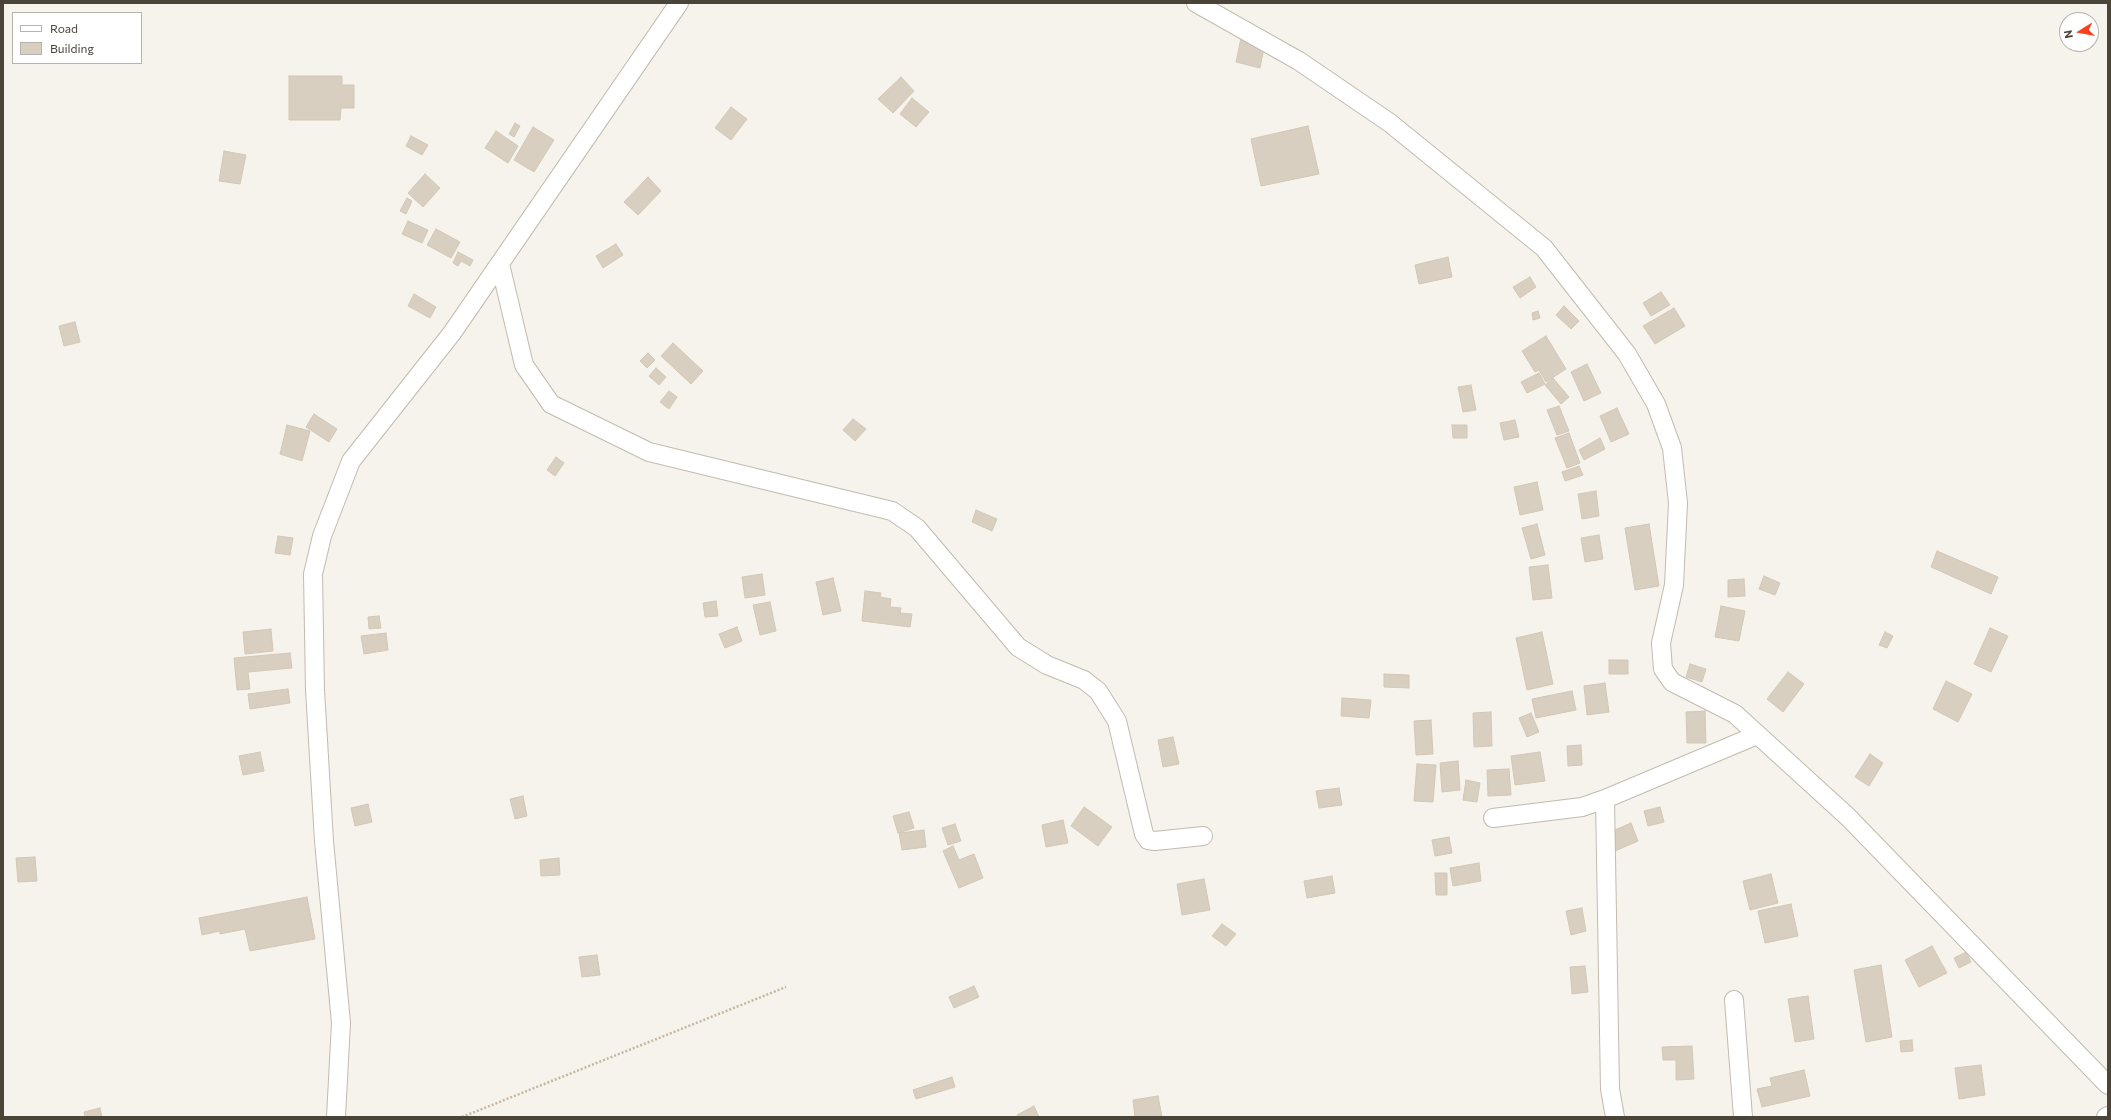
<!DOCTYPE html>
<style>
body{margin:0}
#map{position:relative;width:2111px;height:1120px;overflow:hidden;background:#f6f3ec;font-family:Commissioner,sans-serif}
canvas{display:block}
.frame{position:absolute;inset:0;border:4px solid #4b4439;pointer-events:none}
.legend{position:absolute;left:12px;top:12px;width:130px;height:52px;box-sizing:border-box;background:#fff;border:1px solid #b7b4b0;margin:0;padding:5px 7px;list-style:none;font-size:12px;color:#4b4439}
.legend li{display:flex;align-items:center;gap:8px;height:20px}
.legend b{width:20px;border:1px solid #b7b4b0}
.north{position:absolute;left:2059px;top:12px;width:40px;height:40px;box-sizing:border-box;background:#fff;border:1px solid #b7b4b0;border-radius:50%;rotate:259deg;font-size:11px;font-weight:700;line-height:16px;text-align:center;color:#4b4439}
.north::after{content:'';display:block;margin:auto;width:14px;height:18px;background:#fc3f1d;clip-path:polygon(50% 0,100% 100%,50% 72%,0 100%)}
</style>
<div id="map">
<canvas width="2111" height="1120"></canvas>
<div class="frame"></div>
<ul class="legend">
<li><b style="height:5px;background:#fff"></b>Road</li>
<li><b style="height:11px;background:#d8cfc1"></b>Building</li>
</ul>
<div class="north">N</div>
</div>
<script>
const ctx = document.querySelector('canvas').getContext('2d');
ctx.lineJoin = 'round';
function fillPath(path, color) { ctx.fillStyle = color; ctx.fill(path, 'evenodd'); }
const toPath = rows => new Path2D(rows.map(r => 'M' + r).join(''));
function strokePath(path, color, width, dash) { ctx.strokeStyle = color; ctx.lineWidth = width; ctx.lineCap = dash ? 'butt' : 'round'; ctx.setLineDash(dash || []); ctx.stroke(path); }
const building = toPath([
 [1241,38,1265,43,1260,68,1236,62,1241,38],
 [289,76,342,76,342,85,354,85,354,108,341,108,340,120,289,120,289,76],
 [901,77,914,91,893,113,878,99,901,77],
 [912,98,929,112,916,127,900,114,912,98],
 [731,107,747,119,731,140,715,128,731,107],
 [515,123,520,126,514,137,509,134,515,123],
 [1308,126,1319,174,1261,186,1251,139,1308,126],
 [533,127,554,140,534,172,514,160,533,127],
 [496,131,518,146,508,163,485,148,496,131],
 [411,136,428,145,422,155,406,146,411,136],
 [224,151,246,155,240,184,219,181,224,151],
 [425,174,440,188,423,207,408,193,425,174],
 [648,177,661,191,638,215,624,202,648,177],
 [407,198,412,201,406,214,400,211,407,198],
 [408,221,428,230,422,243,402,234,408,221],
 [436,229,460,242,451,258,427,245,436,229],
 [616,244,623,255,603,268,596,256,616,244],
 [458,252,473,260,470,266,461,261,458,266,453,263,458,252],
 [1448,257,1452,277,1419,284,1415,265,1448,257],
 [1530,277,1536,287,1520,298,1513,287,1530,277],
 [1661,292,1670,305,1651,316,1643,303,1661,292],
 [414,294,436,307,430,318,408,306,414,294],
 [1564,306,1579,321,1571,329,1556,315,1564,306],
 [1674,308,1685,326,1655,344,1643,326,1674,308],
 [1538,311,1540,318,1533,320,1532,313,1538,311],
 [75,322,80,342,64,346,59,326,75,322],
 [1546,336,1566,369,1546,382,1539,370,1535,372,1522,351,1546,336],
 [673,343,703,371,691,384,661,356,673,343],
 [648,353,655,360,647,368,640,361,648,353],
 [1587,364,1601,393,1584,401,1571,372,1587,364],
 [656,368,666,377,659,385,649,376,656,368],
 [1539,373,1545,384,1527,393,1521,382,1539,373],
 [1553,378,1569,397,1561,404,1545,385,1553,378],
 [1471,385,1476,410,1463,412,1458,387,1471,385],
 [669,391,677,397,669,409,660,402,669,391],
 [1559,406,1569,431,1557,435,1547,410,1559,406],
 [1617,408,1629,434,1611,442,1600,416,1617,408],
 [314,414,337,429,329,442,306,427,314,414],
 [853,419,866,429,855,441,843,430,853,419],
 [1515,420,1519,437,1504,440,1500,423,1515,420],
 [287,425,310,431,302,461,280,454,287,425],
 [1452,425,1467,425,1467,438,1453,438,1452,425],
 [1569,433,1580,463,1567,468,1555,438,1569,433],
 [1600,438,1605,449,1584,460,1579,450,1600,438],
 [556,457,564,463,555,476,547,470,556,457],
 [1579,466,1583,475,1565,481,1562,472,1579,466],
 [1537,482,1543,510,1520,515,1514,487,1537,482],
 [1596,491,1599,516,1582,519,1578,494,1596,491],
 [976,510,997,519,992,531,972,522,976,510],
 [1537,524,1545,555,1531,559,1522,528,1537,524],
 [1649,524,1659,586,1635,590,1625,528,1649,524],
 [1599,535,1603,559,1585,562,1581,538,1599,535],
 [278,536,293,538,290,555,275,553,278,536],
 [1937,551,1998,577,1991,594,1931,567,1937,551],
 [1548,565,1552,598,1533,600,1529,567,1548,565],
 [762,574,765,595,745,598,742,577,762,574],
 [1764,576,1780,583,1775,595,1759,589,1764,576],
 [833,578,841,611,823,615,816,582,833,578],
 [1744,579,1745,596,1728,597,1728,580,1744,579],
 [865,591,881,593,880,597,891,599,890,607,901,608,900,613,912,614,910,627,862,621,865,591],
 [716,601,718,616,705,617,703,603,716,601],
 [770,602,776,631,760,635,753,605,770,602],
 [1721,606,1745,611,1739,641,1715,637,1721,606],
 [379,616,381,628,369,629,368,617,379,616],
 [737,627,742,641,725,648,719,634,737,627],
 [1990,628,2008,636,1991,672,1974,664,1990,628],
 [271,629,273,651,245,654,243,632,271,629],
 [1542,632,1553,684,1527,690,1516,638,1542,632],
 [1885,632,1893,636,1887,648,1879,645,1885,632],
 [386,633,388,650,364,654,361,636,386,633],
 [290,653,292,668,248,672,250,689,237,690,234,658,290,653],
 [1609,660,1628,660,1628,674,1609,674,1609,660],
 [1690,664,1706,669,1702,682,1686,677,1690,664],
 [1788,672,1804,684,1783,712,1767,699,1788,672],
 [1384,674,1409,675,1409,688,1384,687,1384,674],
 [1946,681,1972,694,1958,722,1933,709,1946,681],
 [1605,683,1609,712,1587,715,1584,686,1605,683],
 [288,689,290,703,250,709,248,694,288,689],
 [1572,691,1576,710,1536,718,1532,699,1572,691],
 [1342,698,1371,700,1369,718,1341,716,1342,698],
 [1705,711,1706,743,1687,743,1686,712,1705,711],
 [1491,712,1492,746,1474,747,1473,713,1491,712],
 [1531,713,1539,732,1527,737,1519,718,1531,713],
 [1431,720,1433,754,1416,755,1414,721,1431,720],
 [1173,737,1179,764,1163,767,1158,740,1173,737],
 [1581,745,1582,765,1568,766,1567,746,1581,745],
 [260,752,264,771,243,775,239,756,260,752],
 [1540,752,1545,781,1515,785,1511,756,1540,752],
 [1870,754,1883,763,1869,786,1855,777,1870,754],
 [1458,761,1460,790,1442,792,1440,763,1458,761],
 [1417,764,1436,765,1433,802,1414,801,1417,764],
 [1509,769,1511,795,1488,796,1487,770,1509,769],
 [1466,780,1480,783,1477,802,1463,800,1466,780],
 [1339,788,1342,805,1319,808,1316,791,1339,788],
 [523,796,527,816,515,819,510,799,523,796],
 [368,804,372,822,355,826,351,808,368,804],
 [1084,807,1112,827,1098,846,1071,826,1084,807],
 [1660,807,1664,822,1648,826,1644,811,1660,807],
 [909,812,914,828,898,833,893,816,909,812],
 [1063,820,1068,843,1046,847,1042,825,1063,820],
 [1631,823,1638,841,1615,851,1608,833,1631,823],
 [955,824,961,841,948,845,942,828,955,824],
 [924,830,926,847,902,850,899,833,924,830],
 [1449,837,1452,853,1435,856,1432,840,1449,837],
 [953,846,959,860,974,854,983,878,959,888,943,851,953,846],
 [35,857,37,881,18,882,16,858,35,857],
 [559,858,560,875,541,876,540,860,559,858],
 [1479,863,1481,881,1453,886,1450,868,1479,863],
 [1435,873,1447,873,1447,895,1436,895,1435,873],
 [1771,874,1778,903,1750,910,1743,881,1771,874],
 [1332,876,1335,893,1307,898,1304,881,1332,876],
 [1204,879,1210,910,1182,915,1177,884,1204,879],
 [307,897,315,939,250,951,245,929,220,934,220,931,202,935,199,918,307,897],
 [1791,904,1798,936,1765,943,1758,911,1791,904],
 [1582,908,1586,931,1571,935,1566,911,1582,908],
 [1222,924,1236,934,1226,946,1212,936,1222,924],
 [1932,946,1947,973,1919,987,1905,960,1932,946],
 [1966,952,1971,962,1959,968,1954,958,1966,952],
 [597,955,600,975,582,977,579,957,597,955],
 [1881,965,1892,1037,1866,1042,1854,970,1881,965],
 [1585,966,1588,992,1572,994,1570,967,1585,966],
 [974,986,979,997,954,1008,949,997,974,986],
 [1808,996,1814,1039,1795,1042,1788,999,1808,996],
 [1912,1040,1913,1051,1901,1052,1900,1041,1912,1040],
 [1692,1046,1694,1079,1676,1080,1676,1060,1663,1060,1662,1047,1692,1046],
 [1981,1065,1985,1095,1959,1099,1955,1068,1981,1065],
 [1804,1070,1810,1096,1762,1107,1757,1089,1772,1086,1770,1078,1804,1070],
 [952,1077,955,1087,916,1099,913,1090,952,1077],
 [1158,1096,1162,1117,1135,1117,1133,1100,1158,1096],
 [1034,1106,1039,1117,1018,1117,1017,1115,1034,1106],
 [100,1108,102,1117,85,1117,84,1112,100,1108]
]);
fillPath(building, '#d8cfc1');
strokePath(building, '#d3c7b4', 1);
const minor = toPath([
 [1196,3,1299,61,1390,123,1544,248,1627,354,1656,404,1672,448,1678,503,1674,585,1661,643,1663,669,1672,682,1735,714,1848,817,2108,1085],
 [500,264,524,365,551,404,649,452,892,511,917,528,1018,647,1047,665,1084,680,1098,691,1117,721,1144,834,1148,840,1155,841,1203,836],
 [1605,799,1610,1089,1615,1117],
 [1493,818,1582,807,1605,799,1757,735],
 [1734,1000,1743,1117],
 [336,1117,341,1023,324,841,315,690,313,574,322,536,351,461,452,333,679,3],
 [2106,1117,2108,1116]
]);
strokePath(minor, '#c2bbae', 20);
strokePath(toPath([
 [462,1117,786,987]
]), '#c4b79f', 2.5, [2, 2]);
strokePath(minor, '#fff', 18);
</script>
